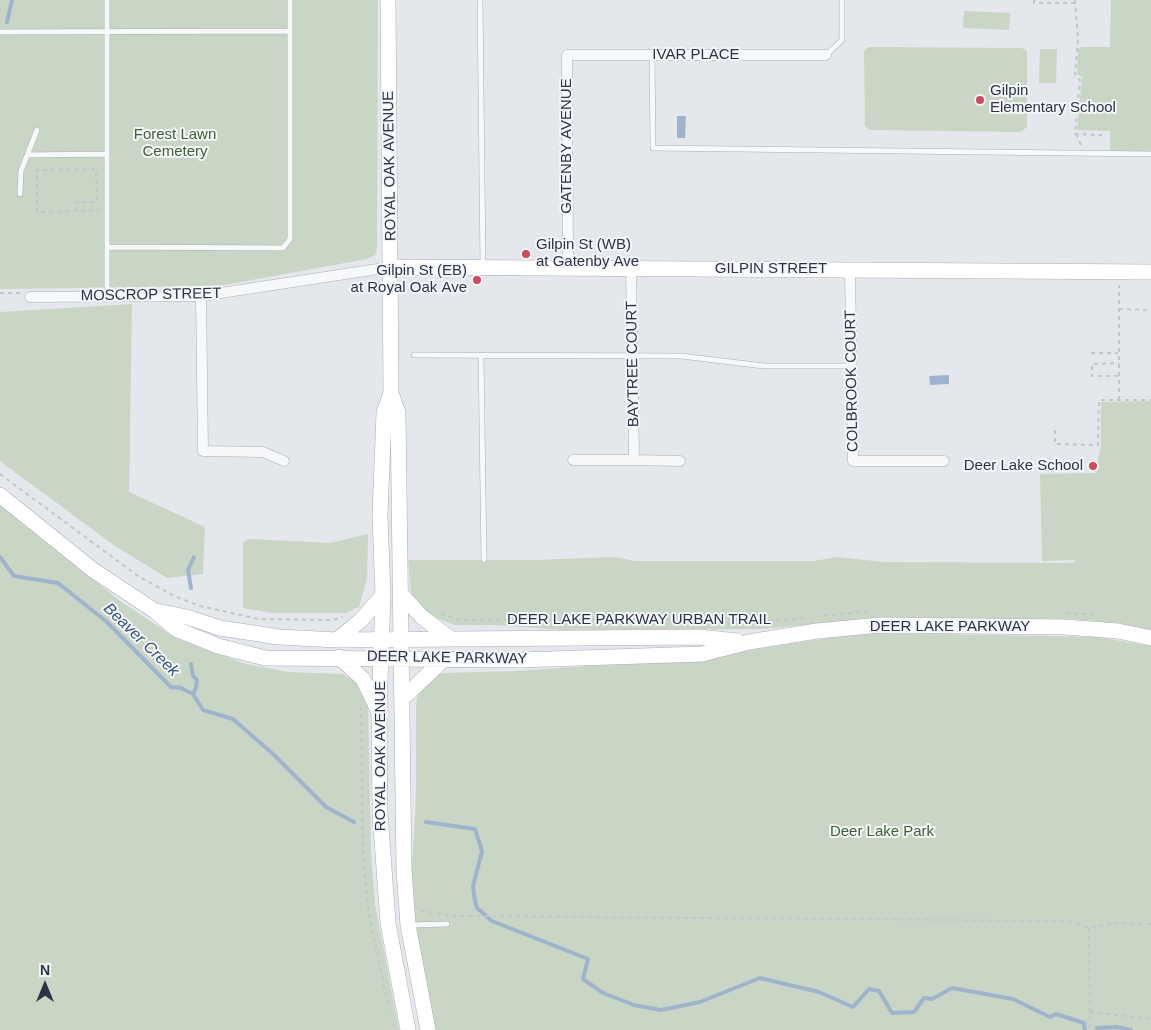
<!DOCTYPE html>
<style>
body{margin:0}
#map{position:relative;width:1151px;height:1030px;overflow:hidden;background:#e4e7ec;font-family:Arial,sans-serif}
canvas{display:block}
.north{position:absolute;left:20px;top:960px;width:50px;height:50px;-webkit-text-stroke:4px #f4f6f9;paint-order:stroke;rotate:0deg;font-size:14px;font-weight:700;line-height:20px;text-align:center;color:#2b3445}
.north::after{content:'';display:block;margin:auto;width:18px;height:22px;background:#2b3445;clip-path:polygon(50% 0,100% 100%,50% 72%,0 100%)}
</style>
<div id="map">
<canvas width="1151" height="1030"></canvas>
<div class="north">N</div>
</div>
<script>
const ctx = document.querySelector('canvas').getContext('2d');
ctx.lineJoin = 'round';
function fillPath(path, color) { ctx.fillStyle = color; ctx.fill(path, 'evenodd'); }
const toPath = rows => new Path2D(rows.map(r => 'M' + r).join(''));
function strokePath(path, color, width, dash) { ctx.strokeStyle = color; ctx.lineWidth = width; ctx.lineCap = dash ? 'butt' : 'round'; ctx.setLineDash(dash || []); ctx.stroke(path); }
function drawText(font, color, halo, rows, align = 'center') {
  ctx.font = font + ' Arial,sans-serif'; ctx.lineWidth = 4; ctx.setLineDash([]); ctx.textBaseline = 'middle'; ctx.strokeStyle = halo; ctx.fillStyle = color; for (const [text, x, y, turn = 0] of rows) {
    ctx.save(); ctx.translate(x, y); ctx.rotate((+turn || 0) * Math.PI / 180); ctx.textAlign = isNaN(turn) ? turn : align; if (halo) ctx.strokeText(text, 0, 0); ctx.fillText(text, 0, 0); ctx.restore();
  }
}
fillPath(toPath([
 [0,0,378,0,377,248,375,255,367,259,219,286,0,289],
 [1111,0,1151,0,1151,154,1110,153,1110,131,1077,130,1082,77,1077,74,1078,50,1081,47,1110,47],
 [964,11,1010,13,1009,30,963,28],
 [868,47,1022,48,1027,51,1027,127,1021,132,870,130,865,126,864,51],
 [1040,49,1057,49,1056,83,1039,83],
 [132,304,129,492,205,527,203,574,167,578,115,546,0,461,0,312],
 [1151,401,1151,630,1117,623,1071,619,877,618,761,629,563,630,494,625,455,625,431,616,413,596,411,591,408,560,536,560,615,557,635,561,814,561,837,557,884,562,1074,563,1075,560,1042,561,1040,474,1095,473,1101,446,1101,402],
 [0,504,120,601,176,638,246,664,287,672,342,674,358,683,368,705,371,854,375,904,399,1030,0,1030],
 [368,534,367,578,359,607,346,613,272,613,243,608,243,543,248,539,330,543],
 [881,633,1097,637,1151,646,1151,1030,435,1030,418,944,411,884,416,798,416,706,418,692,439,674,444,673,518,671,700,658,834,637]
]), '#c9d6c5');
fillPath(toPath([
 [677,116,686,116,685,138,677,138],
 [949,375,949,384,930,385,929,376]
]), '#9fb4cc');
strokePath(toPath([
 [7,22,12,0],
 [0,557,14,576,58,583,107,622,171,687,181,688,193,694,203,710,233,719,273,754,326,807,354,822],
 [191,588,188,570,194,557],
 [191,664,193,676,197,680,196,688,193,694],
 [426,822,475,829,482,851,473,886,475,901,477,908,492,921,588,959,583,979,603,993,634,1005,661,1010,700,1002,760,978,819,992,853,1007,869,989,879,991,892,1013,914,1012,924,998,932,999,952,988,1013,999,1050,1017,1056,1014,1084,1023,1085,1030],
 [1097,1028,1117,1027,1131,1030]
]), '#9fb4cc', 4);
const lane = toPath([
 [480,0,483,267],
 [0,32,289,31],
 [652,54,653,148,1151,154],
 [826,55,842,40,842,0],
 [27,155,107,154],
 [20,194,21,171,37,130],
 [107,247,283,248,290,239,290,0],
 [107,296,107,0],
 [414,355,681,356,764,366,851,366],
 [481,355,484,560],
 [410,925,447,924]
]);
const street = toPath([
 [568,267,567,55,826,55],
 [850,269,853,461,944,461],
 [201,296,203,451,263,452,284,461],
 [30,297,201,296,391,267],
 [573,460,634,460,631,268],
 [634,460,680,461]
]);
const secondary = toPath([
 [388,0,391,393,398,413,404,870,408,925,428,1030],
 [391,267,1151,272],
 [391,393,384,413,380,515,383,595,379,712,380,813,388,923,408,1030],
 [0,495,93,570,155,611,176,629,218,646,265,658,520,660,702,654,749,642,817,631,880,625,1064,627,1118,631,1151,638],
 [401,594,422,617,451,639],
 [156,611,187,617,220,628,279,637,337,640,699,637,737,641],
 [337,640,361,620,383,595],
 [339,657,363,679,379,712],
 [402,699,444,659]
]);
strokePath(lane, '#a9aeb7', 6);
strokePath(street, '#a9aeb7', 11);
strokePath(secondary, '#a9aeb7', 16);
strokePath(toPath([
 [1034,0,1034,3,1075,3],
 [1075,0,1078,39,1075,74,1080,80,1075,134,1102,135],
 [1076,134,1081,145],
 [76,211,76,202,97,202,96,169,37,170,37,212,76,211,100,210],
 [0,293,22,293],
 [1119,309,1151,310],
 [1091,353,1118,353],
 [1118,376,1092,376,1092,364,1119,363],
 [1119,400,1119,285],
 [1055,430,1055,444,1098,445,1099,400,1151,400],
 [0,474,138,576,174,596,200,606,259,619,333,620,343,617],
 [1066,613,1096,615],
 [441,614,461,620,658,618,734,624,805,618],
 [824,616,872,611],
 [361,706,363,857,369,914,389,1009],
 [421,911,456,916,1068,921,1089,928,1115,923,1151,924],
 [1089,928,1090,1030],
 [1090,1012,1151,1019]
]), '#c2c5cb', 2, [4, 4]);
strokePath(lane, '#f7f8fa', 5);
strokePath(street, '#f7f8fa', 10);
strokePath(secondary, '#fff', 15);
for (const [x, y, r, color] of [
 [980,100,5,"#d1495b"],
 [526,254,5,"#d1495b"],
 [477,280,5,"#d1495b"],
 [1093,466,5,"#d1495b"]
]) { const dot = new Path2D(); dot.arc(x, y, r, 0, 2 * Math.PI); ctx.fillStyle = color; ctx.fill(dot); strokePath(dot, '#f4f6f9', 2); }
drawText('15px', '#2b3445', '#f4f6f9', [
 ["IVAR PLACE",696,55],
 ["GATENBY AVENUE",567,146,-90],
 ["ROYAL OAK AVENUE",390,166,-91],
 ["GILPIN STREET",771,269],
 ["MOSCROP STREET",151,295,-1],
 ["BAYTREE COURT",633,364,-91],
 ["COLBROOK COURT",852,381,-91],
 ["DEER LAKE PARKWAY URBAN TRAIL",639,620],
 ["DEER LAKE PARKWAY",950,627],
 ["DEER LAKE PARKWAY",447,658,1],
 ["ROYAL OAK AVENUE",381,756,-90]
]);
drawText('15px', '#2b3445', '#f4f6f9', [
 ["Gilpin",990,91],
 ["Elementary School",990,108],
 ["Gilpin St (WB)",536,245],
 ["at Gatenby Ave",536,262],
 ["Gilpin St (EB)",467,271,"right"],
 ["at Royal Oak Ave",467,288,"right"],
 ["Deer Lake School",1083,466,"right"]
], 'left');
drawText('15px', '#3f6138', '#f4f6f9', [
 ["Forest Lawn",175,135],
 ["Cemetery",175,152],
 ["Deer Lake Park",882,832]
]);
drawText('italic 16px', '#34527a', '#f4f6f9', [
 ["Beaver Creek",141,640,44]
]);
</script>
